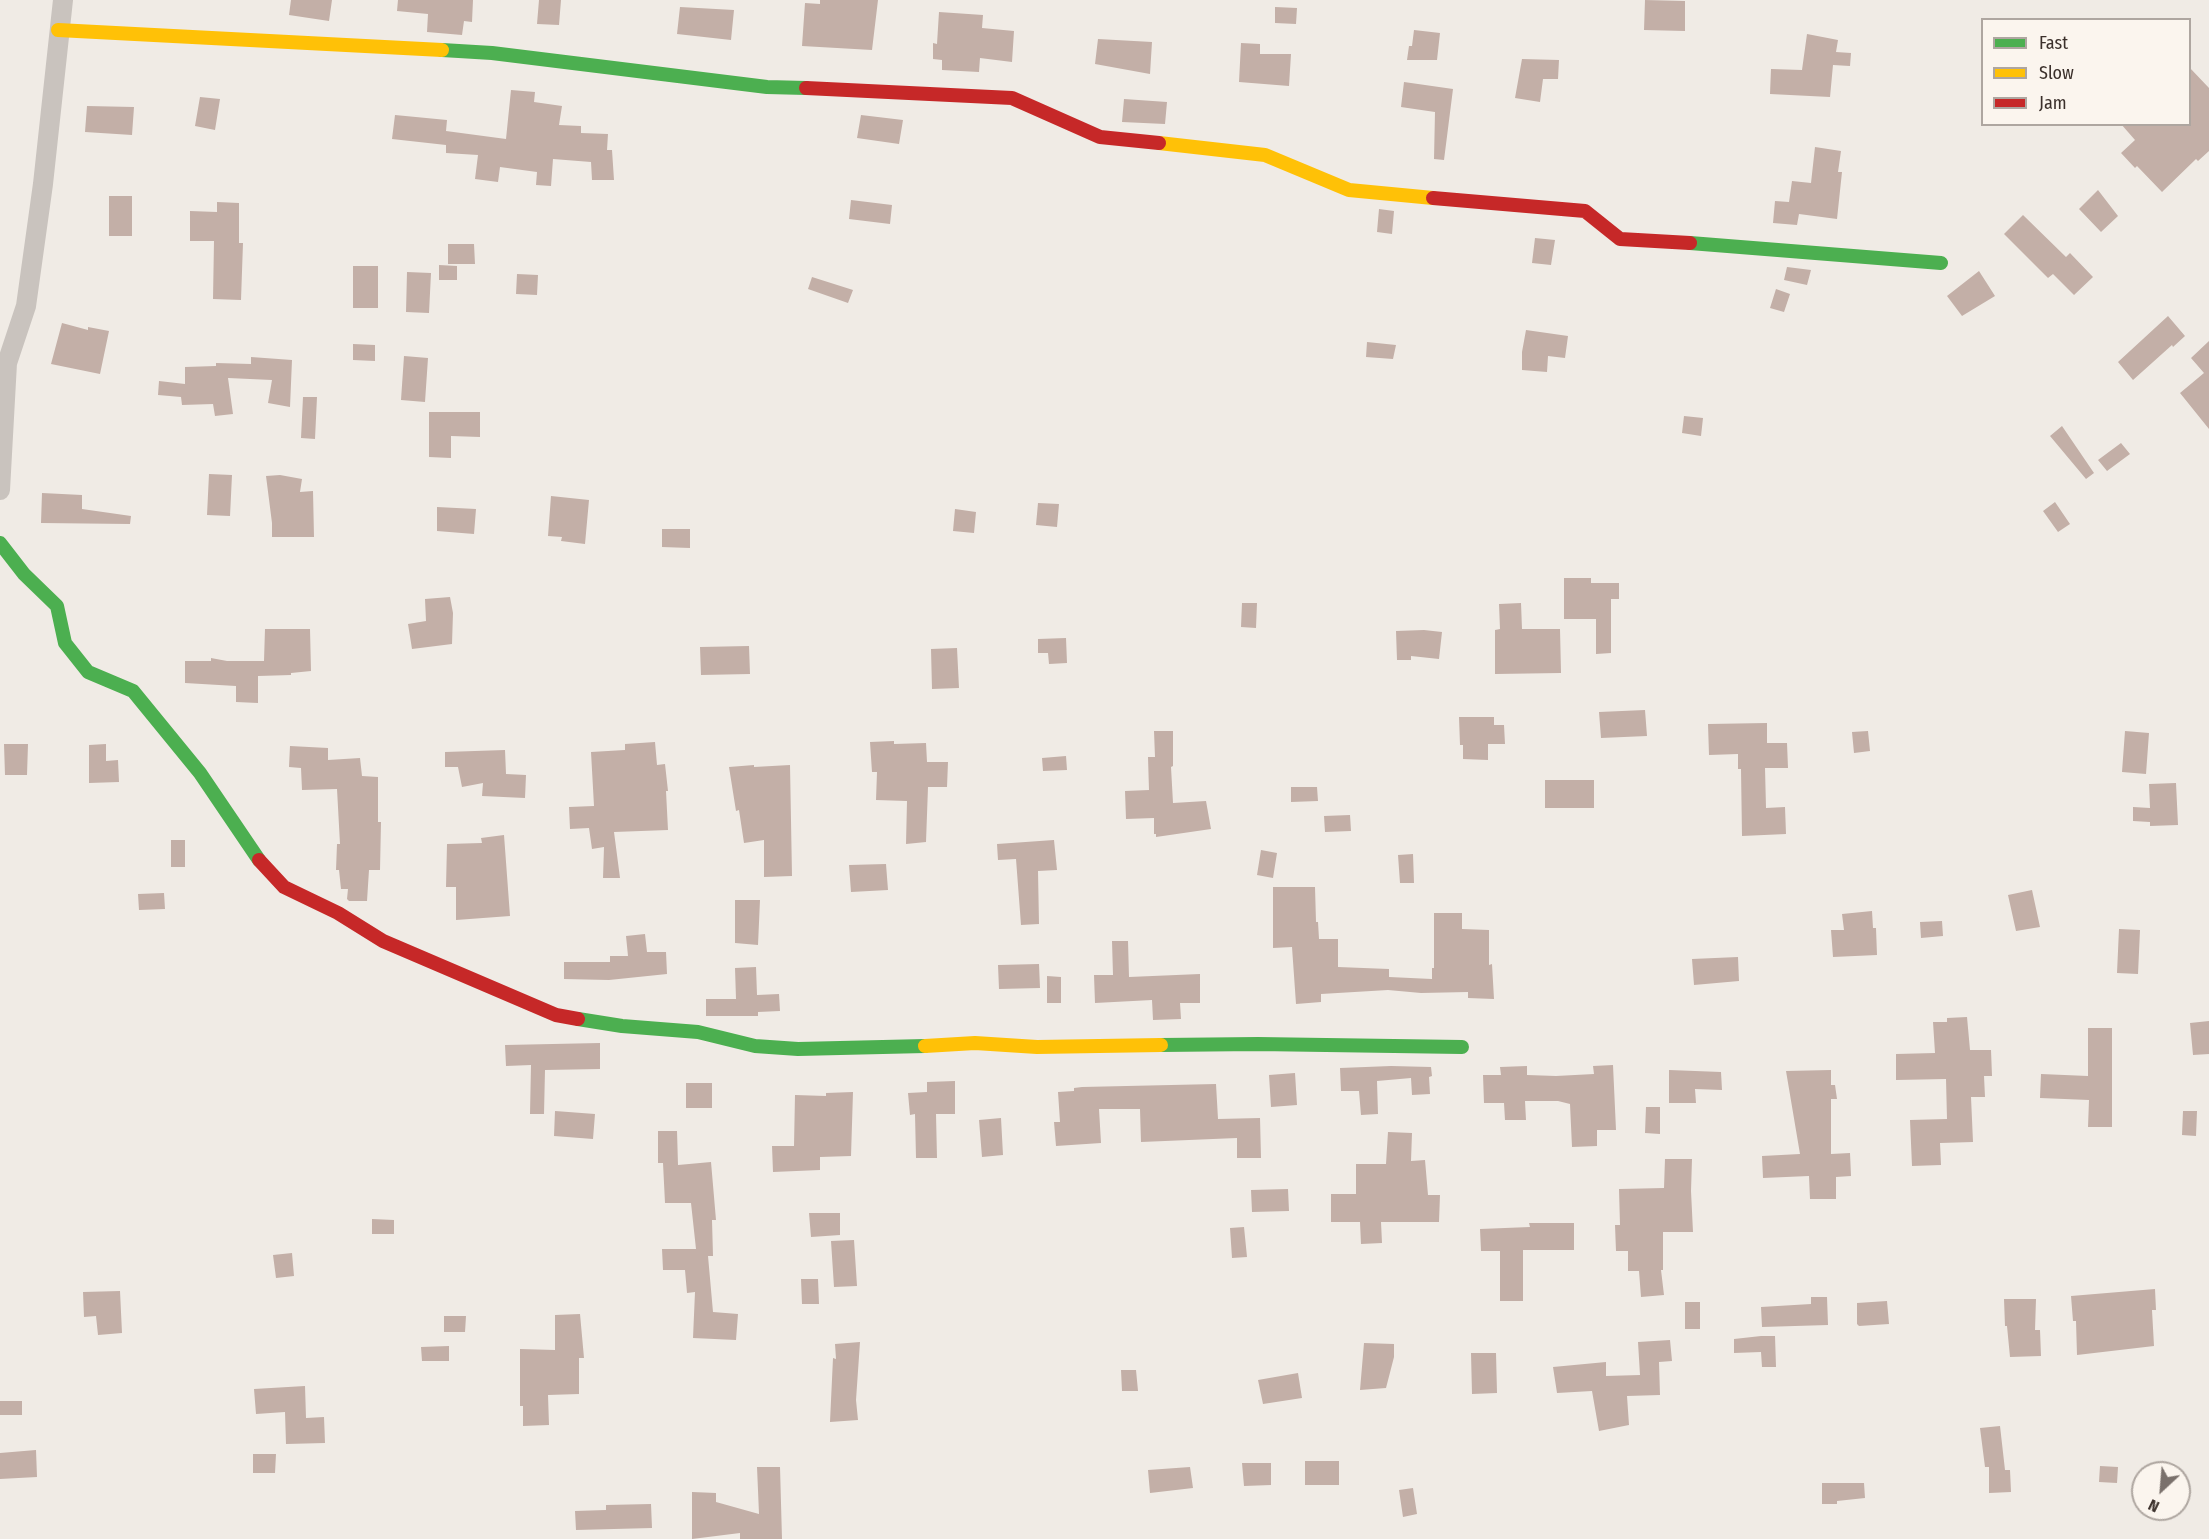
<!DOCTYPE html>
<style>
body{margin:0}
#map{position:relative;width:2209px;height:1539px;overflow:hidden;background:#f0ebe5;font-family:"Fira Sans Condensed",sans-serif}
canvas{display:block}
.legend{position:absolute;left:1981px;top:18px;width:210px;height:108px;box-sizing:border-box;background:#fbf5ee;border:2px solid #aea6a0;margin:0;padding:8px 10px;list-style:none;font-size:18px;color:#3b302b}
.legend li{display:flex;align-items:center;gap:12px;height:30px}
.legend b{width:30px;border:2px solid #aea6a0}
.north{position:absolute;left:2131px;top:1461px;width:60px;height:60px;box-sizing:border-box;background:#fbf5ee;border:2px solid #aea6a0;border-radius:50%;rotate:206deg;font-size:16px;font-weight:700;line-height:24px;text-align:center;color:#3b302b}
.north::after{content:'';display:block;margin:auto;width:21px;height:27px;background:#7a716c;clip-path:polygon(50% 0,100% 100%,50% 72%,0 100%)}
</style>
<div id="map">
<canvas width="2209" height="1539"></canvas>
<ul class="legend">
<li><b style="height:8px;background:#4caf50"></b>Fast</li>
<li><b style="height:8px;background:#ffc107"></b>Slow</li>
<li><b style="height:8px;background:#c62828"></b>Jam</li>
</ul>
<div class="north">N</div>
</div>
<script>
const ctx = document.querySelector('canvas').getContext('2d');
ctx.lineJoin = 'round';
function fillPath(path, color) { ctx.fillStyle = color; ctx.fill(path, 'evenodd'); }
const toPath = rows => new Path2D(rows.map(r => 'M' + r).join(''));
function strokePath(path, color, width, dash) { ctx.strokeStyle = color; ctx.lineWidth = width; ctx.lineCap = dash ? 'butt' : 'round'; ctx.setLineDash(dash || []); ctx.stroke(path); }
fillPath(toPath([
 [291,0,332,0,329,21,289,15],
 [398,0,473,0,472,22,464,21,462,35,427,32,428,14,397,11],
 [539,0,561,0,559,25,537,24],
 [820,0,878,0,872,50,802,46,805,3,820,4],
 [1645,0,1685,1,1685,31,1644,30],
 [680,7,734,10,731,40,677,34],
 [1275,7,1297,8,1296,24,1275,23],
 [939,12,983,15,982,28,1014,31,1012,62,980,58,979,72,942,70,942,60,933,59,933,43,937,44],
 [1414,30,1440,33,1437,60,1407,60,1409,46,1412,46],
 [1807,34,1838,40,1836,52,1851,53,1850,66,1833,65,1830,97,1770,94,1771,69,1802,70],
 [1098,39,1152,42,1150,74,1095,64],
 [1241,43,1260,44,1260,54,1291,54,1289,86,1239,82],
 [1522,59,1559,60,1558,79,1543,79,1540,102,1515,98],
 [2190,68,2209,88,2209,151,2198,161,2196,159,2162,192,2137,166,2135,168,2121,153,2135,140,2121,124,2190,124],
 [1404,82,1453,89,1444,160,1434,159,1435,112,1401,107],
 [511,90,535,92,534,102,562,106,559,125,581,126,581,133,608,134,607,150,612,150,614,180,592,180,591,162,553,159,551,186,536,185,537,172,500,167,498,182,475,179,478,155,446,153,446,145,392,139,395,115,447,120,446,131,506,139],
 [200,97,220,99,215,130,195,126],
 [1124,99,1167,102,1165,124,1122,122],
 [87,106,134,107,132,135,85,132],
 [861,115,903,120,899,144,857,138],
 [1815,147,1841,151,1838,172,1842,172,1837,219,1799,214,1797,225,1773,223,1775,201,1789,202,1792,181,1811,183],
 [2098,190,2118,216,2101,232,2079,209],
 [109,196,132,196,132,236,109,236],
 [851,200,892,205,890,224,849,219],
 [217,202,239,203,239,243,243,243,241,300,213,299,214,241,190,241,190,211,217,212],
 [1379,209,1394,211,1392,234,1377,232],
 [2023,215,2066,257,2070,253,2093,277,2074,295,2053,274,2048,278,2004,234],
 [1535,238,1555,240,1551,265,1532,263],
 [448,244,474,244,475,264,448,264],
 [439,265,457,266,457,280,439,280],
 [353,266,378,266,378,308,353,308],
 [1787,267,1811,270,1807,285,1784,280],
 [1979,271,1995,296,1962,316,1947,296],
 [407,272,431,273,429,313,406,312],
 [517,274,538,275,537,295,516,294],
 [812,277,853,290,848,303,808,289],
 [1776,289,1790,294,1784,312,1770,308],
 [2168,316,2185,336,2173,347,2172,345,2133,380,2118,362],
 [62,323,88,330,88,327,109,331,100,374,51,364],
 [1526,330,1568,336,1565,358,1548,356,1547,372,1522,370,1522,352],
 [2209,341,2209,429,2180,393,2204,373,2191,358],
 [1367,342,1396,345,1393,359,1366,357],
 [353,344,375,345,375,361,353,360],
 [404,356,428,358,425,402,401,400],
 [251,357,292,360,290,407,268,403,272,380,228,378,233,414,215,416,213,404,182,405,181,397,158,395,159,381,185,384,185,367,216,366,216,363,251,364],
 [303,397,317,397,315,439,301,438],
 [429,412,480,412,480,437,451,436,451,458,429,457],
 [1684,416,1703,418,1701,436,1682,433],
 [2062,426,2094,473,2086,479,2050,436],
 [2121,443,2130,454,2107,471,2098,460],
 [209,474,232,475,230,516,207,515],
 [280,475,302,479,300,492,313,491,314,537,272,537,272,523,266,476],
 [42,493,82,495,82,509,131,516,130,524,41,523],
 [551,496,589,500,585,544,561,541,562,537,548,536],
 [2055,502,2070,524,2058,532,2043,511],
 [1038,503,1059,504,1057,527,1036,525],
 [437,507,476,509,474,534,437,531],
 [955,509,976,512,974,533,953,531],
 [662,529,690,529,690,548,662,547],
 [1564,578,1591,578,1591,583,1619,583,1619,599,1611,599,1611,653,1596,654,1596,619,1564,619],
 [450,597,453,613,452,644,412,649,408,624,426,621,425,599],
 [1242,603,1257,603,1256,628,1241,627],
 [1521,603,1522,629,1560,629,1561,673,1495,674,1495,630,1500,629,1499,604],
 [265,629,310,629,311,671,291,673,291,675,258,676,258,703,236,702,236,686,185,683,185,661,211,661,211,658,227,661,264,661],
 [1424,630,1442,632,1439,659,1411,656,1411,660,1397,660,1396,631],
 [1066,638,1067,663,1049,664,1048,653,1038,653,1038,639],
 [749,646,750,674,701,675,700,647],
 [957,648,959,688,932,689,931,649],
 [1645,710,1647,736,1601,738,1599,712],
 [1459,717,1494,717,1494,725,1504,725,1505,744,1488,744,1488,760,1463,759,1463,745,1460,745],
 [1767,723,1767,743,1787,743,1788,768,1765,768,1766,808,1785,807,1786,834,1742,836,1741,769,1738,769,1738,754,1709,755,1708,724],
 [1154,731,1173,731,1173,766,1171,767,1173,803,1206,801,1211,829,1156,837,1156,834,1154,834,1154,818,1126,819,1125,791,1149,790,1148,757,1155,757],
 [1868,731,1870,751,1854,753,1852,732],
 [2125,731,2149,733,2146,774,2122,772],
 [894,741,894,744,926,743,927,762,948,762,947,787,928,787,926,842,906,844,907,801,876,800,877,772,872,772,870,742],
 [655,742,657,765,665,764,668,791,666,791,668,830,614,832,620,878,603,878,604,847,592,849,589,828,570,829,569,807,594,806,591,752,625,750,625,744],
 [4,744,28,744,27,775,5,775],
 [106,744,106,761,118,760,119,782,89,783,89,745],
 [290,746,328,748,328,760,360,758,362,776,378,777,378,822,381,822,380,870,369,870,367,901,349,901,347,899,348,889,341,889,339,870,336,870,337,844,340,844,337,789,302,790,301,768,289,767],
 [505,750,506,774,526,775,525,798,482,796,483,783,462,787,458,767,445,767,445,752],
 [1066,756,1067,770,1043,771,1042,758],
 [754,765,754,767,790,765,792,876,764,877,764,840,744,843,739,810,736,811,729,767],
 [1545,780,1594,780,1594,808,1545,808],
 [2176,783,2178,825,2150,826,2150,822,2133,821,2133,807,2150,808,2149,784],
 [1291,787,1317,787,1318,801,1291,802],
 [1350,815,1351,831,1325,832,1324,816],
 [504,835,510,916,456,920,456,887,446,887,447,844,482,843,481,838],
 [171,840,185,840,185,867,171,867],
 [1054,840,1057,870,1038,871,1039,924,1021,925,1016,859,998,860,997,844],
 [1261,850,1277,853,1273,878,1257,875],
 [1413,854,1414,883,1400,883,1398,855],
 [886,864,888,890,851,892,849,865],
 [1273,887,1315,887,1316,922,1318,922,1319,939,1338,939,1338,967,1389,969,1389,977,1432,979,1432,968,1434,968,1434,913,1462,913,1462,929,1489,930,1489,965,1492,964,1494,999,1468,998,1468,992,1421,993,1388,990,1321,994,1321,1002,1296,1004,1292,947,1273,948],
 [2032,890,2040,927,2016,931,2008,895],
 [164,893,165,909,139,910,138,894],
 [735,900,760,900,758,945,735,943],
 [1872,911,1873,928,1876,928,1877,955,1833,957,1831,930,1844,930,1842,914],
 [1942,921,1943,936,1921,938,1920,922],
 [2119,929,2140,930,2138,974,2117,973],
 [645,934,647,952,666,952,667,974,609,980,564,979,564,962,610,962,610,956,628,956,626,936],
 [1112,941,1128,941,1129,977,1200,974,1200,1003,1180,1003,1181,1019,1153,1020,1152,1000,1095,1003,1094,975,1113,975],
 [1738,957,1739,981,1694,985,1692,959],
 [1039,964,1040,988,999,989,998,965],
 [756,967,757,995,779,994,780,1011,758,1012,758,1016,706,1016,706,999,736,999,735,968],
 [1047,976,1061,977,1061,1003,1047,1003],
 [1967,1017,1970,1050,1991,1050,1992,1076,1984,1076,1985,1097,1971,1097,1973,1142,1940,1143,1941,1165,1912,1166,1910,1120,1947,1119,1946,1079,1896,1080,1896,1054,1935,1053,1933,1022,1947,1022,1947,1018],
 [2209,1021,2209,1054,2193,1055,2190,1023],
 [2088,1028,2112,1028,2112,1127,2088,1127,2089,1100,2040,1098,2041,1074,2088,1076],
 [600,1043,600,1069,545,1070,544,1114,530,1114,531,1065,506,1066,505,1045],
 [1613,1065,1616,1130,1597,1130,1597,1146,1572,1147,1570,1104,1558,1101,1525,1101,1526,1120,1505,1120,1504,1103,1484,1103,1483,1075,1501,1075,1500,1067,1527,1066,1527,1075,1556,1076,1594,1074,1593,1066],
 [1391,1066,1431,1067,1432,1076,1429,1077,1430,1094,1412,1095,1411,1078,1377,1081,1378,1114,1361,1115,1359,1091,1341,1091,1340,1068],
 [1669,1070,1721,1072,1722,1090,1695,1089,1696,1103,1669,1103],
 [1831,1070,1831,1085,1835,1085,1837,1099,1831,1099,1831,1154,1850,1153,1851,1176,1836,1177,1836,1199,1810,1199,1809,1176,1763,1178,1762,1156,1800,1154,1786,1071],
 [1295,1073,1297,1105,1271,1107,1269,1075],
 [955,1081,955,1114,936,1114,937,1158,916,1158,915,1114,910,1115,908,1093,927,1092,927,1082],
 [686,1083,712,1083,712,1108,686,1108],
 [1216,1084,1218,1119,1260,1118,1261,1158,1237,1158,1237,1138,1141,1142,1140,1109,1099,1109,1101,1143,1056,1146,1054,1122,1060,1122,1058,1092,1074,1091,1074,1088,1082,1087],
 [853,1092,851,1156,820,1157,820,1170,773,1172,772,1146,794,1146,795,1095,826,1096,826,1093],
 [1646,1107,1660,1107,1660,1134,1645,1133],
 [555,1111,595,1114,593,1139,554,1136],
 [2183,1111,2197,1111,2196,1136,2182,1135],
 [1001,1118,1003,1155,982,1157,979,1120],
 [658,1131,677,1131,678,1165,711,1162,716,1220,712,1220,713,1256,708,1256,713,1312,738,1314,736,1340,693,1338,695,1292,687,1293,685,1270,663,1270,662,1249,696,1249,691,1203,665,1203,663,1163,658,1163],
 [1388,1132,1412,1133,1411,1161,1425,1160,1428,1195,1440,1195,1439,1222,1381,1222,1382,1243,1361,1244,1360,1222,1331,1222,1331,1194,1356,1194,1356,1164,1386,1164],
 [1665,1159,1692,1159,1691,1191,1693,1232,1663,1232,1663,1270,1661,1270,1664,1295,1641,1297,1639,1271,1628,1271,1628,1251,1616,1251,1615,1225,1620,1225,1619,1189,1664,1188],
 [1288,1189,1289,1211,1252,1212,1251,1190],
 [809,1213,840,1213,840,1235,811,1237],
 [372,1219,394,1220,394,1234,372,1234],
 [1529,1223,1574,1223,1574,1250,1523,1250,1523,1301,1500,1301,1500,1251,1481,1251,1480,1229,1530,1227],
 [1244,1227,1247,1257,1232,1258,1230,1228],
 [854,1240,857,1286,834,1287,831,1241],
 [292,1253,294,1276,276,1278,273,1255],
 [801,1279,818,1279,819,1304,802,1304],
 [2155,1289,2156,1310,2152,1310,2154,1346,2077,1355,2076,1321,2073,1321,2071,1296],
 [120,1291,122,1333,98,1335,96,1316,84,1317,83,1292],
 [1811,1297,1827,1297,1828,1325,1762,1327,1761,1307,1811,1304],
 [2004,1299,2036,1299,2035,1330,2040,1330,2041,1356,2010,1357,2007,1326,2005,1326],
 [1887,1301,1889,1324,1859,1326,1857,1324,1857,1303],
 [1685,1302,1700,1302,1700,1329,1685,1329],
 [580,1314,584,1358,579,1358,579,1394,548,1395,549,1425,523,1426,523,1406,520,1406,520,1349,555,1350,555,1315],
 [444,1316,466,1316,465,1332,444,1332],
 [1761,1336,1775,1336,1776,1367,1762,1367,1761,1352,1734,1353,1734,1339],
 [1670,1340,1672,1361,1659,1362,1660,1395,1627,1396,1629,1425,1599,1431,1592,1391,1557,1393,1553,1367,1606,1362,1606,1376,1640,1375,1638,1342],
 [860,1342,856,1400,858,1420,830,1422,833,1358,836,1359,835,1344],
 [1364,1343,1394,1344,1394,1357,1386,1388,1360,1390],
 [449,1346,449,1361,422,1361,421,1347],
 [1471,1353,1496,1353,1497,1393,1472,1394],
 [1121,1370,1136,1370,1138,1391,1122,1391],
 [1298,1373,1302,1398,1263,1404,1258,1380],
 [305,1386,306,1418,324,1417,325,1443,286,1444,285,1412,256,1414,254,1389],
 [0,1401,22,1401,22,1415,0,1415],
 [2000,1426,2005,1470,2010,1470,2011,1492,1989,1493,1989,1467,1985,1467,1980,1428],
 [36,1450,37,1477,0,1479,0,1453],
 [253,1454,276,1454,275,1473,253,1473],
 [1305,1461,1339,1461,1339,1485,1305,1485],
 [1242,1463,1271,1463,1271,1485,1244,1486],
 [2100,1466,2118,1467,2117,1483,2099,1482],
 [757,1467,780,1467,782,1539,740,1539,740,1533,692,1539,692,1492,716,1493,716,1502,759,1514],
 [1190,1467,1193,1488,1150,1493,1148,1470],
 [1822,1483,1864,1483,1865,1498,1837,1501,1837,1504,1822,1504],
 [1413,1488,1417,1514,1403,1517,1399,1490],
 [651,1504,652,1528,576,1530,575,1511,606,1510,606,1505]
]), '#c3afa7');
strokePath(toPath([
 [0,490,7,363,26,306,43,184,63,0]
]), '#c9c3be', 20);
strokePath(toPath([
 [442,50,492,53,767,87,806,88],
 [1690,243,1941,263],
 [0,543,24,574,57,606,65,643,88,672,133,691,200,773,259,860],
 [578,1019,622,1026,698,1032,755,1046,798,1049,925,1046],
 [1161,1045,1258,1044,1462,1047]
]), '#4caf50', 14);
strokePath(toPath([
 [58,30,442,50],
 [1159,143,1265,155,1349,190,1433,198],
 [925,1046,975,1043,1037,1047,1161,1045]
]), '#ffc107', 14);
strokePath(toPath([
 [806,88,1012,98,1100,137,1159,143],
 [1433,198,1585,211,1620,239,1690,243],
 [259,860,284,887,338,913,383,941,556,1015,578,1019]
]), '#c62828', 14);
</script>
